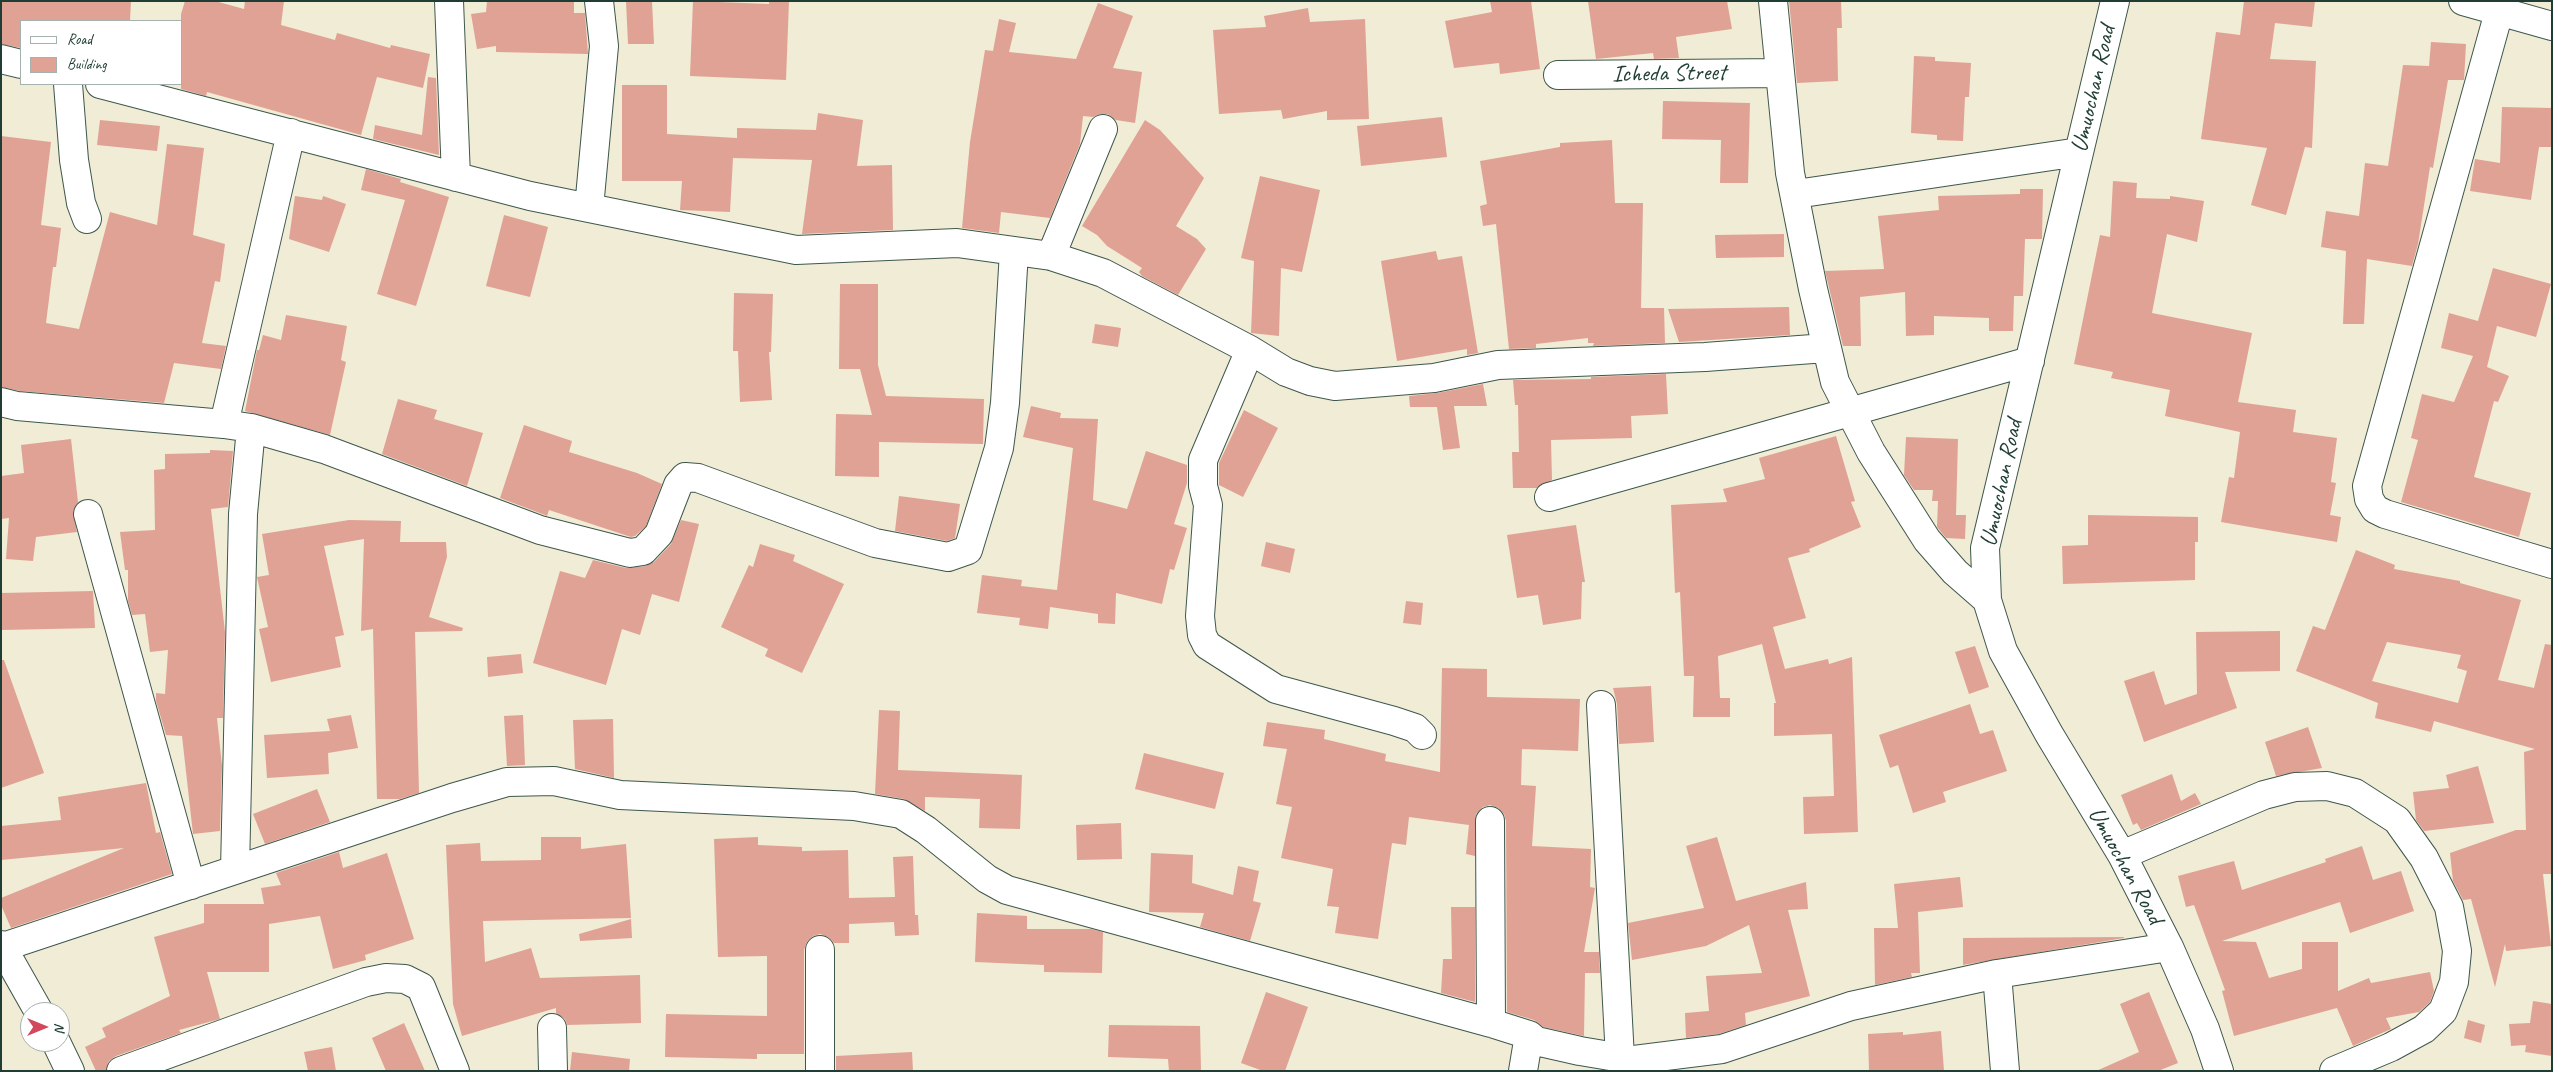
<!DOCTYPE html>
<style>
body{margin:0}
#map{position:relative;width:2553px;height:1072px;overflow:hidden;background:#f0ecd5;font-family:Caveat,sans-serif}
canvas{display:block}
.frame{position:absolute;inset:0;border:2px solid #1f3d34;pointer-events:none}
.legend{position:absolute;left:20px;top:20px;width:162px;height:65px;box-sizing:border-box;background:#fff;border:1px solid #a5b1ae;margin:0;padding:6px 9px;list-style:none;font-size:15px;color:#1f3d34}
.legend li{display:flex;align-items:center;gap:10px;height:25px}
.legend b{width:25px;border:1px solid #a5b1ae}
.north{position:absolute;left:20px;top:1002px;width:50px;height:50px;box-sizing:border-box;background:#fff;border:1px solid #a5b1ae;border-radius:50%;rotate:90deg;font-size:14px;font-weight:700;line-height:20px;text-align:center;color:#1f3d34}
.north::after{content:'';display:block;margin:auto;width:18px;height:22px;background:#d1495b;clip-path:polygon(50% 0,100% 100%,50% 72%,0 100%)}
</style>
<div id="map">
<canvas width="2553" height="1072"></canvas>
<div class="frame"></div>
<ul class="legend">
<li><b style="height:6px;background:#fff"></b>Road</li>
<li><b style="height:14px;background:#e0a294"></b>Building</li>
</ul>
<div class="north">N</div>
</div>
<script>
const ctx = document.querySelector('canvas').getContext('2d');
ctx.lineJoin = 'round';
function fillPath(path, color) { ctx.fillStyle = color; ctx.fill(path, 'evenodd'); }
const toPath = rows => new Path2D(rows.map(r => 'M' + r).join(''));
function strokePath(path, color, width, dash) { ctx.strokeStyle = color; ctx.lineWidth = width; ctx.lineCap = dash ? 'butt' : 'round'; ctx.setLineDash(dash || []); ctx.stroke(path); }
function drawText(font, color, halo, rows, align = 'center') {
  ctx.font = font + ' Caveat,sans-serif'; ctx.lineWidth = 4; ctx.setLineDash([]); ctx.textBaseline = 'middle'; ctx.strokeStyle = halo; ctx.fillStyle = color; for (const [text, x, y, turn = 0] of rows) {
    ctx.save(); ctx.translate(x, y); ctx.rotate((+turn || 0) * Math.PI / 180); ctx.textAlign = isNaN(turn) ? turn : align; if (halo) ctx.strokeText(text, 0, 0); ctx.fillText(text, 0, 0); ctx.restore();
  }
}
fillPath(toPath([
 [1,1,131,1,130,21,21,21,21,48,1,44],
 [185,1,215,1,244,9,245,1,284,1,281,25,335,40,337,33,390,48,391,45,430,54,423,88,377,77,361,135,207,92,206,96,181,89,181,14],
 [487,1,574,1,574,13,585,13,588,54,496,52,496,46,477,49,471,14,486,12],
 [626,1,652,1,654,44,628,44],
 [693,1,769,4,769,1,789,1,786,80,690,76],
 [1490,1,1531,1,1540,69,1500,74,1499,63,1454,68,1445,21,1492,12],
 [1588,1,1727,1,1732,29,1676,37,1679,58,1654,59,1653,53,1596,59],
 [1789,1,1841,1,1842,28,1837,28,1838,81,1797,83],
 [2244,1,2315,1,2312,27,2275,23,2270,59,2316,61,2312,148,2305,147,2286,215,2251,205,2267,148,2201,139,2216,32,2240,35],
 [1098,3,1133,16,1113,68,1142,72,1135,123,1116,120,1108,114,1100,114,1093,117,1083,116,1080,144,1050,218,1001,212,999,233,962,228,970,142,985,50,993,51,999,19,1016,23,1009,52,1076,59],
 [1308,8,1310,22,1365,19,1369,119,1327,120,1327,111,1283,119,1281,110,1219,114,1213,30,1266,27,1264,16],
 [2431,42,2466,44,2464,80,2448,80,2433,168,2430,167,2418,244,2412,266,2367,259,2364,324,2343,324,2346,251,2321,247,2326,211,2359,216,2365,163,2388,166,2403,65,2429,66],
 [1914,56,1935,57,1935,61,1971,63,1969,97,1965,97,1963,141,1937,140,1937,135,1911,133],
 [428,77,436,78,439,155,373,139,375,125,422,135],
 [622,85,667,85,667,134,737,138,737,128,816,130,818,113,863,120,857,166,892,165,893,230,802,234,812,160,733,158,730,212,680,210,682,181,622,181],
 [1663,101,1750,103,1748,183,1720,183,1721,140,1662,139],
 [2502,107,2552,108,2552,147,2539,147,2531,200,2470,191,2475,159,2500,163],
 [1442,117,1447,157,1361,166,1357,126],
 [100,120,160,126,157,151,97,145],
 [1145,120,1160,130,1204,178,1176,226,1197,239,1206,249,1178,295,1142,276,1139,272,1142,268,1107,246,1097,235,1082,226],
 [1,136,51,142,41,225,61,228,56,267,53,267,46,323,79,329,110,212,157,225,167,144,204,148,193,235,225,244,220,282,215,281,202,343,226,346,221,369,174,363,164,403,20,391,1,387],
 [1612,140,1615,203,1643,203,1641,308,1664,308,1665,343,1593,346,1594,343,1588,343,1588,338,1536,344,1536,348,1509,349,1496,224,1483,226,1480,206,1487,204,1480,161,1560,147,1560,143],
 [366,169,401,179,400,182,449,197,416,306,377,294,405,200,361,190],
 [1260,176,1320,190,1302,272,1281,268,1279,336,1251,333,1254,261,1241,258],
 [2113,181,2137,183,2136,198,2170,199,2170,196,2204,201,2197,242,2167,234,2152,313,2252,333,2238,402,2296,410,2293,432,2337,438,2331,482,2336,483,2330,515,2341,517,2337,542,2221,522,2229,477,2234,478,2240,432,2165,416,2170,390,2111,378,2113,372,2074,364,2100,235,2110,237],
 [2020,189,2043,189,2042,239,2025,239,2023,296,2014,296,2013,331,1989,331,1989,318,1934,316,1934,335,1906,336,1905,292,1860,297,1861,346,1843,346,1825,271,1884,269,1878,216,1939,210,1938,196,2020,194],
 [295,196,322,200,323,196,346,204,329,252,289,239],
 [504,215,548,227,530,297,486,286],
 [1784,234,1784,257,1716,258,1715,235],
 [1436,251,1438,260,1462,256,1478,353,1467,355,1467,349,1397,361,1381,261],
 [2493,268,2551,284,2536,337,2497,326,2487,367,2509,376,2498,402,2494,401,2474,477,2531,493,2519,537,2401,502,2418,440,2411,438,2422,394,2454,402,2473,356,2441,348,2449,313,2478,321],
 [840,284,878,284,878,365,886,396,984,399,983,444,879,442,879,477,835,476,836,414,872,415,860,369,839,369],
 [734,293,773,294,771,352,769,352,772,400,740,402,738,351,733,351],
 [1789,307,1790,335,1679,342,1668,309],
 [286,315,347,326,341,360,346,362,330,435,245,411,257,350,259,350,263,335,281,340],
 [1095,324,1121,328,1118,347,1092,343],
 [1666,374,1668,414,1631,416,1632,438,1551,440,1552,480,1537,488,1513,488,1512,452,1519,452,1518,405,1515,405,1513,380,1591,379,1591,377],
 [1483,384,1487,406,1454,406,1460,448,1443,450,1437,407,1410,407,1409,396,1437,393],
 [398,399,437,410,434,419,483,433,467,486,382,454],
 [1031,406,1061,413,1060,418,1098,419,1093,500,1127,509,1146,451,1187,465,1187,483,1174,524,1187,528,1174,570,1170,569,1162,604,1116,593,1115,624,1098,623,1098,614,1050,607,1048,629,1019,625,1020,618,977,613,982,575,1022,580,1021,586,1057,590,1073,448,1023,437],
 [1244,410,1278,428,1243,497,1219,485,1219,463],
 [524,425,572,441,569,452,637,473,662,484,646,526,635,536,631,537,549,510,547,516,545,515,500,498],
 [1836,436,1855,501,1851,502,1861,527,1809,549,1810,552,1788,558,1806,618,1773,627,1785,669,1828,659,1829,664,1852,657,1858,832,1804,834,1803,797,1834,796,1832,734,1774,736,1774,703,1776,703,1762,644,1718,656,1720,698,1730,698,1730,717,1693,717,1694,676,1684,676,1680,592,1675,593,1671,505,1727,502,1723,489,1765,479,1759,458],
 [1906,437,1958,439,1956,515,1966,515,1965,539,1946,538,1937,527,1938,501,1932,501,1933,490,1914,490,1904,475],
 [71,439,78,502,73,511,77,532,36,537,33,561,6,559,9,518,1,519,1,476,24,473,21,445],
 [210,450,233,451,228,507,211,509,225,632,223,718,217,718,222,766,220,831,193,834,182,736,166,735,156,701,156,693,165,694,168,650,150,652,145,614,132,615,128,601,128,570,125,570,120,532,155,530,154,470,165,469,165,454,210,453],
 [899,496,960,504,955,538,947,541,895,531],
 [2088,515,2198,517,2198,542,2195,542,2195,580,2063,584,2062,546,2088,545],
 [349,520,401,521,400,542,446,542,447,557,429,617,463,628,462,631,415,632,419,793,400,799,377,799,373,629,361,631,364,539,324,546,344,635,335,637,341,667,271,682,259,629,268,627,257,577,269,575,262,534],
 [681,520,699,524,679,602,652,594,640,635,622,629,606,685,533,663,560,571,585,578,593,560,626,568,646,566,654,562,671,544],
 [1576,525,1585,582,1582,582,1581,619,1543,625,1538,595,1517,598,1507,535],
 [1266,542,1295,549,1290,573,1261,566],
 [760,544,795,555,793,561,844,584,802,673,765,656,768,649,721,627,749,565,753,567],
 [2356,550,2395,565,2394,569,2460,581,2460,583,2521,600,2498,680,2534,688,2545,644,2552,645,2552,874,2543,874,2551,946,2506,951,2505,944,2495,987,2471,899,2463,900,2453,881,2450,853,2516,830,2526,830,2524,752,2535,749,2434,721,2431,732,2375,718,2378,703,2296,671,2313,626,2325,630],
 [2387,642,2461,655,2457,668,2467,671,2458,703,2372,681],
 [93,591,95,628,2,630,1,593],
 [1406,601,1423,603,1421,625,1403,623],
 [2280,631,2280,671,2225,672,2237,708,2144,742,2124,681,2154,671,2165,705,2197,694,2196,632],
 [1975,646,1989,687,1969,694,1955,652],
 [521,654,523,673,488,677,487,657],
 [1,660,4,660,44,773,1,788],
 [1442,668,1487,669,1487,697,1580,699,1578,751,1522,749,1521,785,1536,786,1532,846,1591,849,1590,887,1595,888,1584,952,1599,952,1600,973,1585,973,1584,1036,1543,1027,1534,1020,1507,1012,1506,821,1504,814,1498,808,1490,805,1483,807,1476,814,1475,856,1466,854,1469,825,1409,817,1406,845,1392,843,1378,939,1335,933,1339,907,1327,906,1333,869,1281,858,1292,807,1276,804,1287,749,1263,746,1267,722,1325,730,1324,739,1386,754,1385,761,1440,772],
 [1651,686,1654,742,1619,744,1617,704,1613,688],
 [1970,704,1980,734,1993,730,2007,771,1943,792,1946,802,1913,813,1898,765,1890,768,1879,735],
 [879,710,900,711,898,770,1022,775,1020,829,979,828,980,799,925,797,925,811,904,799,875,794],
 [351,715,358,748,328,753,329,774,267,778,264,735,330,731,327,719],
 [523,715,525,765,507,766,504,716],
 [613,719,614,778,575,769,573,720],
 [2308,727,2322,768,2276,776,2265,742],
 [1144,753,1224,773,1215,809,1135,789],
 [2478,766,2494,823,2424,831,2416,820,2413,792,2449,788,2446,775],
 [2172,774,2181,801,2195,793,2201,804,2141,830,2137,823,2133,825,2121,795],
 [146,783,156,833,160,832,172,874,11,928,1,905,1,898,124,848,1,860,1,826,61,820,58,797],
 [317,789,330,822,265,844,253,814],
 [1121,823,1122,859,1077,860,1076,825],
 [541,837,581,837,581,849,626,844,631,918,483,921,485,962,531,948,540,978,640,975,641,1023,567,1025,565,1019,556,1013,556,1008,462,1036,453,1004,446,845,480,843,481,861,541,860],
 [758,837,758,845,802,847,802,851,848,850,849,898,895,897,893,857,913,856,915,915,918,915,919,935,895,936,894,922,849,924,849,943,834,943,828,937,820,934,813,936,807,942,804,950,804,1054,757,1054,757,1059,665,1057,666,1014,767,1016,767,956,718,957,714,839],
 [1717,837,1736,901,1806,882,1808,909,1788,910,1810,996,1745,1013,1746,1025,1719,1034,1686,1038,1685,1013,1709,1011,1706,976,1762,973,1749,925,1706,946,1632,960,1628,923,1704,908,1686,846],
 [2362,846,2373,880,2401,871,2414,911,2350,933,2340,902,2222,941,2256,942,2269,978,2302,969,2302,942,2338,942,2338,991,2369,978,2371,983,2430,972,2434,991,2430,1002,2419,1012,2386,1018,2391,1029,2353,1046,2337,1008,2234,1036,2222,991,2225,990,2194,905,2186,907,2178,876,2234,861,2242,890,2326,862,2325,859],
 [339,852,343,868,387,853,414,939,365,955,366,960,333,969,320,916,269,924,269,972,207,972,220,1019,179,1030,181,1033,116,1056,109,1061,106,1071,96,1071,85,1047,106,1037,102,1028,170,996,154,937,204,923,204,904,264,904,261,888,281,885,276,873],
 [1151,853,1193,855,1192,883,1233,895,1238,866,1259,871,1253,901,1261,903,1250,941,1200,927,1204,913,1149,912],
 [1960,877,1963,907,1918,912,1920,973,1911,973,1912,977,1875,985,1874,928,1898,928,1894,884],
 [1451,907,1475,907,1475,1002,1441,993,1443,959,1452,959],
 [977,913,1027,916,1027,929,1091,929,1103,932,1102,973,1044,972,1044,965,975,962],
 [631,919,632,938,580,941,579,934],
 [2124,937,2124,938,1963,965,1963,938],
 [1266,992,1308,1007,1285,1071,1263,1071,1241,1063],
 [2149,992,2178,1063,2158,1071,2096,1071,2139,1052,2120,1004],
 [2533,1001,2552,1004,2552,1056,2525,1052,2526,1045,2511,1046,2509,1024,2530,1023],
 [2468,1020,2485,1025,2481,1043,2464,1038],
 [404,1023,425,1071,386,1071,372,1038],
 [1109,1025,1200,1026,1201,1071,1169,1071,1168,1059,1108,1057],
 [1941,1031,1944,1071,1869,1071,1868,1034,1903,1032,1903,1035],
 [332,1047,336,1071,308,1071,304,1052],
 [572,1052,630,1059,629,1071,570,1071],
 [912,1052,913,1071,836,1071,836,1056]
]), '#e0a294');
const minor = toPath([
 [449,1,456,177],
 [1773,1,1790,173,1813,289,1835,382,1871,452,1927,540,1955,572,1987,600],
 [2115,1,1985,548,1987,600,2003,651,2049,734,2122,855,2169,947,2205,1029,2219,1071],
 [2499,12,2367,486,2369,499,2375,509,2385,514,2552,564],
 [1,59,21,64],
 [1558,75,1780,73],
 [68,84,74,160,81,203,87,219],
 [100,84,530,196,796,250,957,243,1051,256,1103,273,1250,350,1286,372,1310,381,1335,386,1434,378,1498,365,1705,357,1826,348],
 [1796,194,2079,152],
 [589,208,604,46,599,1],
 [1051,256,1103,129],
 [1250,350,1203,460,1203,486,1208,505,1200,616,1202,635,1207,645,1276,689,1394,721,1415,728,1422,735],
 [1,402,17,406,224,424,251,428,324,449,540,530,630,553,643,551,659,534,678,485,685,477,698,478,875,543,948,557,968,550,999,448,1005,403,1014,251],
 [224,424,291,133],
 [1549,497,2030,361],
 [88,514,191,885],
 [1601,705,1620,1058],
 [1490,821,1491,1023],
 [2122,855,2264,795,2295,787,2327,786,2355,793,2397,820,2424,858,2449,907,2457,951,2454,982,2443,1011,2424,1029,2391,1047,2334,1071],
 [235,870,243,514,251,428],
 [1,945,39,1012],
 [3,947,452,798,507,782,554,781,620,795,854,806,901,814,926,830,987,879,1007,890,1491,1023,1529,1035,1536,1041,1580,1051,1634,1060,1722,1049,1851,1006,1997,974,2169,947],
 [820,950,820,1071],
 [1997,974,2005,1071],
 [552,1028,553,1071],
 [56,1042,70,1071],
 [121,1071,366,982,386,978,405,979,421,987,455,1071],
 [1523,1071,1529,1035]
]);
const major = toPath([
 [2463,1,2552,26]
]);
strokePath(minor, '#3e574c', 30);
strokePath(major, '#3e574c', 30);
strokePath(minor, '#fff', 28);
strokePath(major, '#fff', 28);
drawText('24px', '#1f3d34', '#fff', [
 ["Icheda Street",1669,74,-1],
 ["Umuochan Road",2094,89,-77],
 ["Umuochan Road",2002,483,-78],
 ["Umuochan Road",2125,866,61]
]);
</script>
